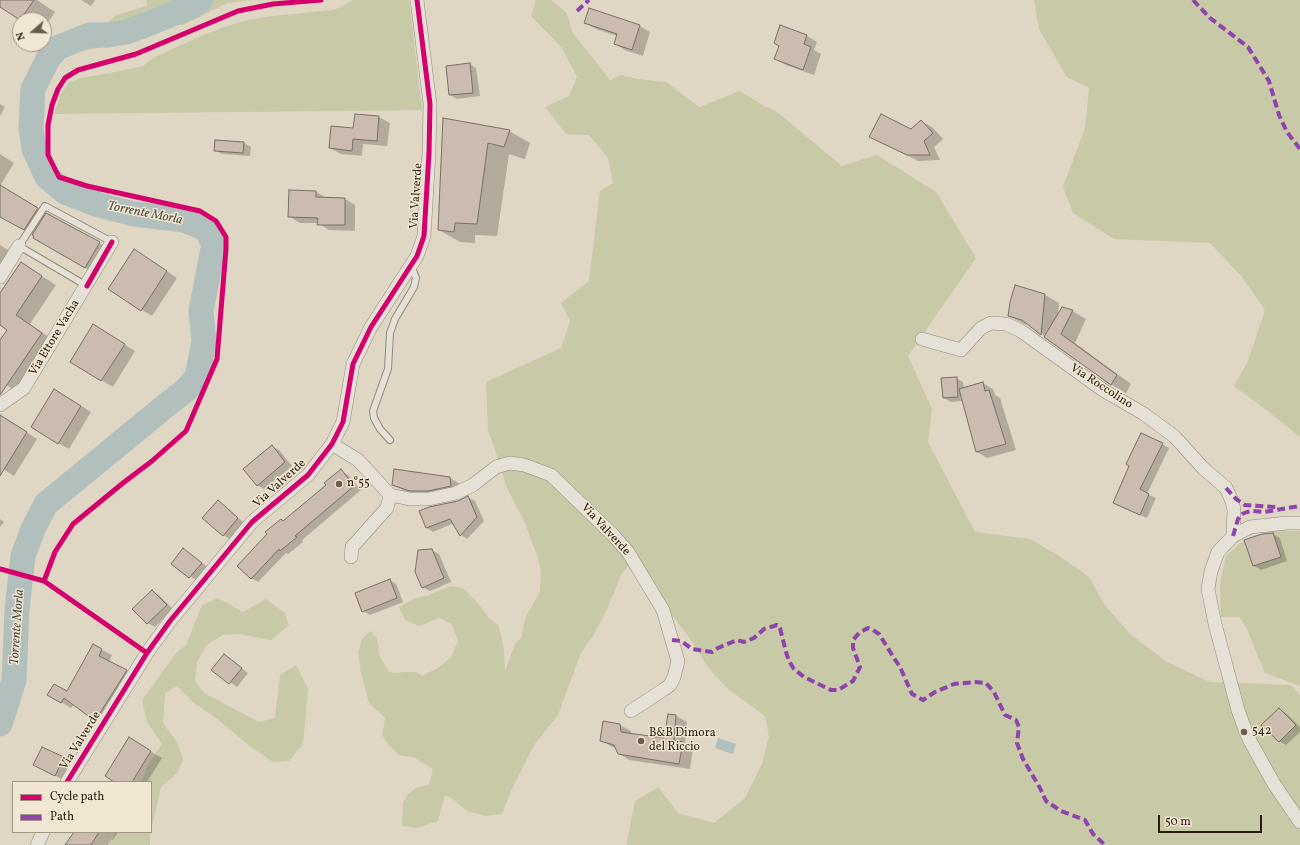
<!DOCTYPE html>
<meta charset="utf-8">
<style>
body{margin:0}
#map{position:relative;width:1300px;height:845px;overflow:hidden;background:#dfd6c3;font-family:Vollkorn,serif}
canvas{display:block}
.legend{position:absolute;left:12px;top:781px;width:140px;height:52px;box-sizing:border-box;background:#f1e6d1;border:1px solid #a19683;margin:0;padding:5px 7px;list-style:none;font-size:12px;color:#2a1e0f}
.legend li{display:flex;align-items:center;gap:8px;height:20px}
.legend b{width:20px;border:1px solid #a19683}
.north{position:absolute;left:12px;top:12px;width:40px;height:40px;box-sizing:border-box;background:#f1e6d1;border:1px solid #a19683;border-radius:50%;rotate:250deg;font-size:11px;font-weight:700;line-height:16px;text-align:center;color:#2a1e0f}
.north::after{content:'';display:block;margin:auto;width:14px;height:18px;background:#695e4e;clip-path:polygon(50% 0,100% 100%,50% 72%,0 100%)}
.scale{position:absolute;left:1158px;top:815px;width:104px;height:18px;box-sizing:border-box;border:2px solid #2a1e0f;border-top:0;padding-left:5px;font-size:12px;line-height:14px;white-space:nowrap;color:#2a1e0f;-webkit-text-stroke:3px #f1e6d1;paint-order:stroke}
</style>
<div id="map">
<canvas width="1300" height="845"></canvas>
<ul class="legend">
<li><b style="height:5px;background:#d6006c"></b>Cycle path</li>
<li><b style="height:5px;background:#8e44ad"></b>Path</li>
</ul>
<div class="north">N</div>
<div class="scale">50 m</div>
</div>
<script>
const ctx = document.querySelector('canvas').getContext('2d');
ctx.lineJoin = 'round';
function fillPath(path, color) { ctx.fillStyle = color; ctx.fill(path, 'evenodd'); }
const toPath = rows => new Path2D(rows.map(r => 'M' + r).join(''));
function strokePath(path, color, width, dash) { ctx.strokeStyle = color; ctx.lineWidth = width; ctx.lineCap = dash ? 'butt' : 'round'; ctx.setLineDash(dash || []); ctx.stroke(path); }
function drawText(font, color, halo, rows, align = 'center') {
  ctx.font = font + ' Vollkorn,serif'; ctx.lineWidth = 3; ctx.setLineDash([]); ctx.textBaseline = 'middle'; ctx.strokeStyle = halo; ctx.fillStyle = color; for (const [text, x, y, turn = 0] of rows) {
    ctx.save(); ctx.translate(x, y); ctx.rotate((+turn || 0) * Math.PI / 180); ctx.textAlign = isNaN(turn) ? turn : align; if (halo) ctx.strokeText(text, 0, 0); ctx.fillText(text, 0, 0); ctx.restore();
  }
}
fillPath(toPath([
 [147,0,253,0,227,3,183,25,172,23,157,34,135,42,108,46,78,52,116,15,147,6],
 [352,0,409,0,422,110,54,114,60,96,69,82,81,78,116,72,143,66,155,57,201,36,224,27,244,21,263,17,333,10,341,7],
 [536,0,551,0,566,12,573,33,610,80,620,75,638,79,666,82,699,107,740,91,764,106,776,111,842,166,877,155,936,192,976,258,908,356,932,409,928,442,975,532,1030,539,1059,556,1089,577,1104,604,1130,634,1167,662,1210,682,1291,685,1300,696,1300,845,627,845,627,841,635,801,658,787,678,813,714,823,745,798,762,764,769,736,765,716,728,689,709,669,691,640,647,582,628,566,621,575,607,609,593,636,581,653,558,715,534,745,510,793,502,814,485,816,467,811,453,799,445,795,438,821,417,828,402,826,403,803,408,794,416,788,429,785,433,769,415,758,399,755,388,744,382,735,385,718,369,703,361,673,358,653,362,639,370,631,377,638,380,657,389,672,398,673,404,672,416,672,422,676,438,668,451,657,458,641,452,624,439,618,419,626,405,620,399,607,415,598,427,596,450,586,463,588,476,601,489,618,498,625,501,635,504,651,505,671,515,644,521,638,525,619,540,591,541,571,538,558,525,523,507,488,496,453,488,431,486,382,561,348,570,321,561,303,589,281,600,191,613,183,608,158,589,135,566,134,545,107,569,96,577,77,562,48,531,16],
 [1034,0,1300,0,1300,437,1274,416,1234,386,1248,361,1265,310,1242,277,1210,243,1114,239,1073,213,1063,187,1085,128,1089,88,1067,77,1039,29],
 [1272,530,1300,531,1300,686,1265,673,1246,627,1239,617,1221,617,1220,583,1226,556,1244,540],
 [218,598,243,612,266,599,285,613,289,625,271,640,238,634,223,635,211,642,206,646,197,662,195,681,204,693,259,722,275,718,280,675,296,665,308,689,303,744,289,761,273,762,251,747,216,718,193,702,177,686,165,693,163,723,177,742,183,759,177,773,161,787,150,835,150,845,109,845,116,832,151,832,151,782,141,782,149,763,162,744,147,722,142,700,177,652,186,645,202,605]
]), '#c8c9a7');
fillPath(toPath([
 [718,738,736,744,733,754,715,748]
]), '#b1c0bd');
fillPath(toPath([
 [0,0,37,0,55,12,44,28,44,20,21,20,0,6],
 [81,0,95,0,91,6],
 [585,23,640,26,650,32,643,56,625,50,615,44,617,36,596,29],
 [807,36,817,42,814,50,821,54,814,75,786,65,775,59,780,46],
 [470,64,476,68,480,96,457,99,450,95],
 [0,104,5,107,0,116],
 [379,117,390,123,387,146,363,144,362,156,341,154,330,148,354,130],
 [444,119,509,131,530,143,525,159,509,154,497,236,475,235,475,243,460,242,439,230],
 [921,121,932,127,943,139,934,147,940,160,918,161,870,136,911,130],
 [244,143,251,147,250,156,222,154,215,150],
 [0,154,14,163,0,186,46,214,110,249,96,274,34,238,35,236,0,215],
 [290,191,316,192,327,198,345,199,355,205,355,231,329,230,318,223,300,223,289,216],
 [0,245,10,251,0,267],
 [145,257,177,278,152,316,142,310],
 [21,263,56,285,30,324,56,342,21,394,0,381,0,342,8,330,0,324,0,295],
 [1015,286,1045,295,1059,303,1058,315,1072,311,1086,319,1075,343,1131,384,1126,393,1112,385,1031,326,1024,324,1009,316],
 [104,332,135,351,113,387,71,362],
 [956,378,963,382,964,388,983,383,993,389,995,395,1000,398,1016,450,987,458,977,452,963,401,951,402,944,398],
 [65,396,91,412,69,449,58,443],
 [0,420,12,423,37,439,14,476,0,467],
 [1162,444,1169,448,1147,494,1156,498,1147,518,1121,507],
 [272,446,279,450,292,466,264,489,257,485],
 [341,471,348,475,361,490,302,540,303,542,288,554,286,553,258,582,251,578,281,520,284,521,327,485],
 [450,478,460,484,461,492,422,497,404,491,393,485],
 [468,497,475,501,484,521,467,539,461,535,454,523,433,532,427,528,458,502],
 [218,502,225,506,244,523,230,539,223,535],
 [0,519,4,522,0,527],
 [1273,534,1280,538,1287,561,1261,570,1254,566],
 [183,550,208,567,197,581,173,563],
 [432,550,439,554,451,582,430,591,423,587],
 [389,580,396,584,403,602,370,615,363,611],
 [152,591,159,595,173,609,155,627,148,623],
 [94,646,112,655,109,662,137,676,106,726,96,721,74,704,71,708,49,695,67,692],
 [224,655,248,673,237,687,212,669],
 [1279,709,1286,713,1300,727,1300,732,1286,745,1279,741],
 [676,716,687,722,685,744,693,749,690,769,629,760,618,753,617,748,612,747,601,740,620,725,631,731,631,734,665,739],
 [140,745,162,758,147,782,116,782],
 [63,758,70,762,62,779,41,769],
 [75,832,118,832,113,840,112,839,108,845,67,845]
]), '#0003');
strokePath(toPath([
 [0,724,14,680,17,610,23,556,33,529,46,504,169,403,186,390,197,377,204,342,201,311,214,244,206,229,184,220,134,214,99,205,65,192,47,177,34,149,31,128,33,89,48,59,57,48,89,35,108,35,126,32,145,25,193,6,201,0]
]), '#b1c0bd', 25);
const building = toPath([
 [0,0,34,0,20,20,0,7,0,0],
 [589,8,640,25,632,50,614,44,617,34,584,23,589,8],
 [780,25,807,35,804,44,811,47,803,70,774,59,779,46,774,43,780,25],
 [470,63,473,93,449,95,446,66,470,63],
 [355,114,379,116,377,141,353,139,352,151,329,148,331,126,353,128,355,114],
 [881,114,911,129,921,120,933,133,924,141,930,155,907,155,869,137,881,114],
 [443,118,510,130,504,147,488,143,477,224,455,223,454,232,438,230,443,118],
 [215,140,244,142,243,153,214,151,215,140],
 [0,185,38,208,24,230,0,217,0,185],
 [289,190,316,191,316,197,345,198,345,225,317,225,318,218,288,217,289,190],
 [46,213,100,242,85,268,33,238,34,236,32,235,46,213],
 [134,249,167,271,141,311,108,289,134,249],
 [21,262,42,276,16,315,42,333,0,395,0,340,7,330,0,325,0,293,21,262],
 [1015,285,1045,294,1041,335,1022,320,1008,316,1010,302,1015,285],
 [1062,307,1073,310,1061,334,1117,375,1111,385,1044,337,1062,307],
 [93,324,125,344,101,381,70,362,93,324],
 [957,377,958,397,943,398,941,378,957,377],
 [983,382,985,391,989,390,1006,444,976,452,959,389,983,382],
 [54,389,81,406,58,444,31,427,54,389],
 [0,415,27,432,0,476,0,415],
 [1141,433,1163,443,1140,489,1149,494,1140,515,1113,503,1129,466,1126,464,1141,433],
 [272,445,285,462,257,486,243,469,272,445],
 [341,469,354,486,295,536,297,537,280,551,279,549,251,579,237,566,267,534,265,532,281,519,283,521,326,485,324,483,341,469],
 [394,469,450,477,451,486,428,491,410,491,392,485,394,469],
 [468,496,477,517,460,536,450,519,426,528,419,511,429,507,458,501,468,496],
 [218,500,238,518,223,536,202,518,218,500],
 [1273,533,1281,557,1253,566,1244,540,1262,534,1273,533],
 [183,548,202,563,189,578,171,564,183,548],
 [432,549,444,578,422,588,415,572,418,550,432,549],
 [390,579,397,598,362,612,355,593,390,579],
 [152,590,167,605,147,624,132,609,152,590],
 [93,644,102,649,99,656,127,670,95,721,64,698,61,703,47,695,54,684,67,691,93,644],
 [224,654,242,668,229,684,211,670,224,654],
 [1279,708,1296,725,1279,742,1261,725,1279,708],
 [668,714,676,715,674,740,683,742,679,764,618,754,614,745,600,741,603,721,620,724,621,732,664,738,668,714],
 [129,737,151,751,132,782,114,782,105,776,129,737],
 [42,747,64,757,55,776,33,765,42,747],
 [74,832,99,832,91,845,65,845,74,832]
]);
fillPath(building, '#ccbcaf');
strokePath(building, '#767065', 1);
const lane = toPath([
 [87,286,19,246,45,206,112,242],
 [390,440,380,429,374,418,373,411,388,369,390,333,395,319,414,287,416,278,411,265]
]);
const street = toPath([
 [0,277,19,246],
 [922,339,961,350,981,328,991,323,1006,324,1021,331,1103,390,1144,414,1175,437,1203,468,1226,488,1232,501,1234,510,1233,536],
 [0,405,24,388,112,242],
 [332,444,358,460,390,495,387,508,352,547,351,557],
 [390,495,410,499,429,499,456,493,473,485,496,467,510,463,524,465,551,475,613,535,628,552,663,610,678,661,674,677,670,685,663,690,631,711],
 [1300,523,1287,523,1250,527,1233,536,1218,552,1211,571,1208,589,1215,624,1238,710,1246,732,1250,741,1274,784,1300,822],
 [67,782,147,653,170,621,252,522,308,475,332,444,343,422,353,364,371,327,417,256,424,236,429,153,430,104,417,0],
 [37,845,43,832]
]);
strokePath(lane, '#908a7d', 8);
strokePath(street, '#908a7d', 14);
strokePath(lane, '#e6e1d7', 6);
strokePath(street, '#e6e1d7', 13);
strokePath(toPath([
 [1193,0,1210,18,1248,47,1269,81,1279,115,1287,132,1300,149],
 [577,11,589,0],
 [1226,488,1236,499,1245,505,1276,507],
 [1233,536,1238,519,1242,514,1247,512,1252,511,1264,512,1300,506],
 [672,640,681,641,692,649,712,652,718,648,737,640,744,642,754,638,764,629,777,625,780,628,786,652,789,661,794,669,804,677,831,690,838,690,853,681,860,667,853,648,853,640,859,633,868,628,873,630,879,634,894,658,900,667,912,694,923,700,935,692,954,684,975,682,986,683,994,692,1005,715,1016,720,1019,727,1017,743,1023,759,1040,788,1046,801,1061,811,1085,820,1093,834,1105,845]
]), '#8e44ad', 4, [8, 4]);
strokePath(toPath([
 [87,286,112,242],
 [0,569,44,581,147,653],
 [44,581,55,552,73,524,123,483,152,461,186,431,217,359,226,249,226,237,216,221,200,211,87,186,59,177,48,155,48,125,52,105,58,89,65,78,78,70,136,54,238,11,273,4,321,0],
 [67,782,147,653,170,621,252,522,308,475,332,444,343,422,353,364,371,327,417,256,424,236,429,153,430,104,417,0]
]), '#d6006c', 5);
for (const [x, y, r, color] of [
 [339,484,4,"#695e4e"],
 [1244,732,4,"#695e4e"],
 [641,741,4,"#695e4e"]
]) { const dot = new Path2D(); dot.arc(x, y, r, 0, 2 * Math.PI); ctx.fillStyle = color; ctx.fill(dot); strokePath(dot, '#f1e6d1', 1.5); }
drawText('12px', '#2a1e0f', '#f1e6d1', [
 ["Via Valverde",417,196,-86],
 ["Via Ettore Vacha",55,338,-59],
 ["Via Roccolino",1101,387,33],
 ["Via Valverde",280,484,-42],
 ["Via Valverde",605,530,47],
 ["Via Valverde",81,741,-58]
]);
drawText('12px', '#2a1e0f', '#f1e6d1', [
 ["n°55",347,484],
 ["542",1252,732],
 ["B&B Dimora",649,734],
 ["del Riccio",649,748]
], 'left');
drawText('italic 13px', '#4c4c42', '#f1e6d1', [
 ["Torrente Morla",145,214,11],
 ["Torrente Morla",18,627,-86]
]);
</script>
